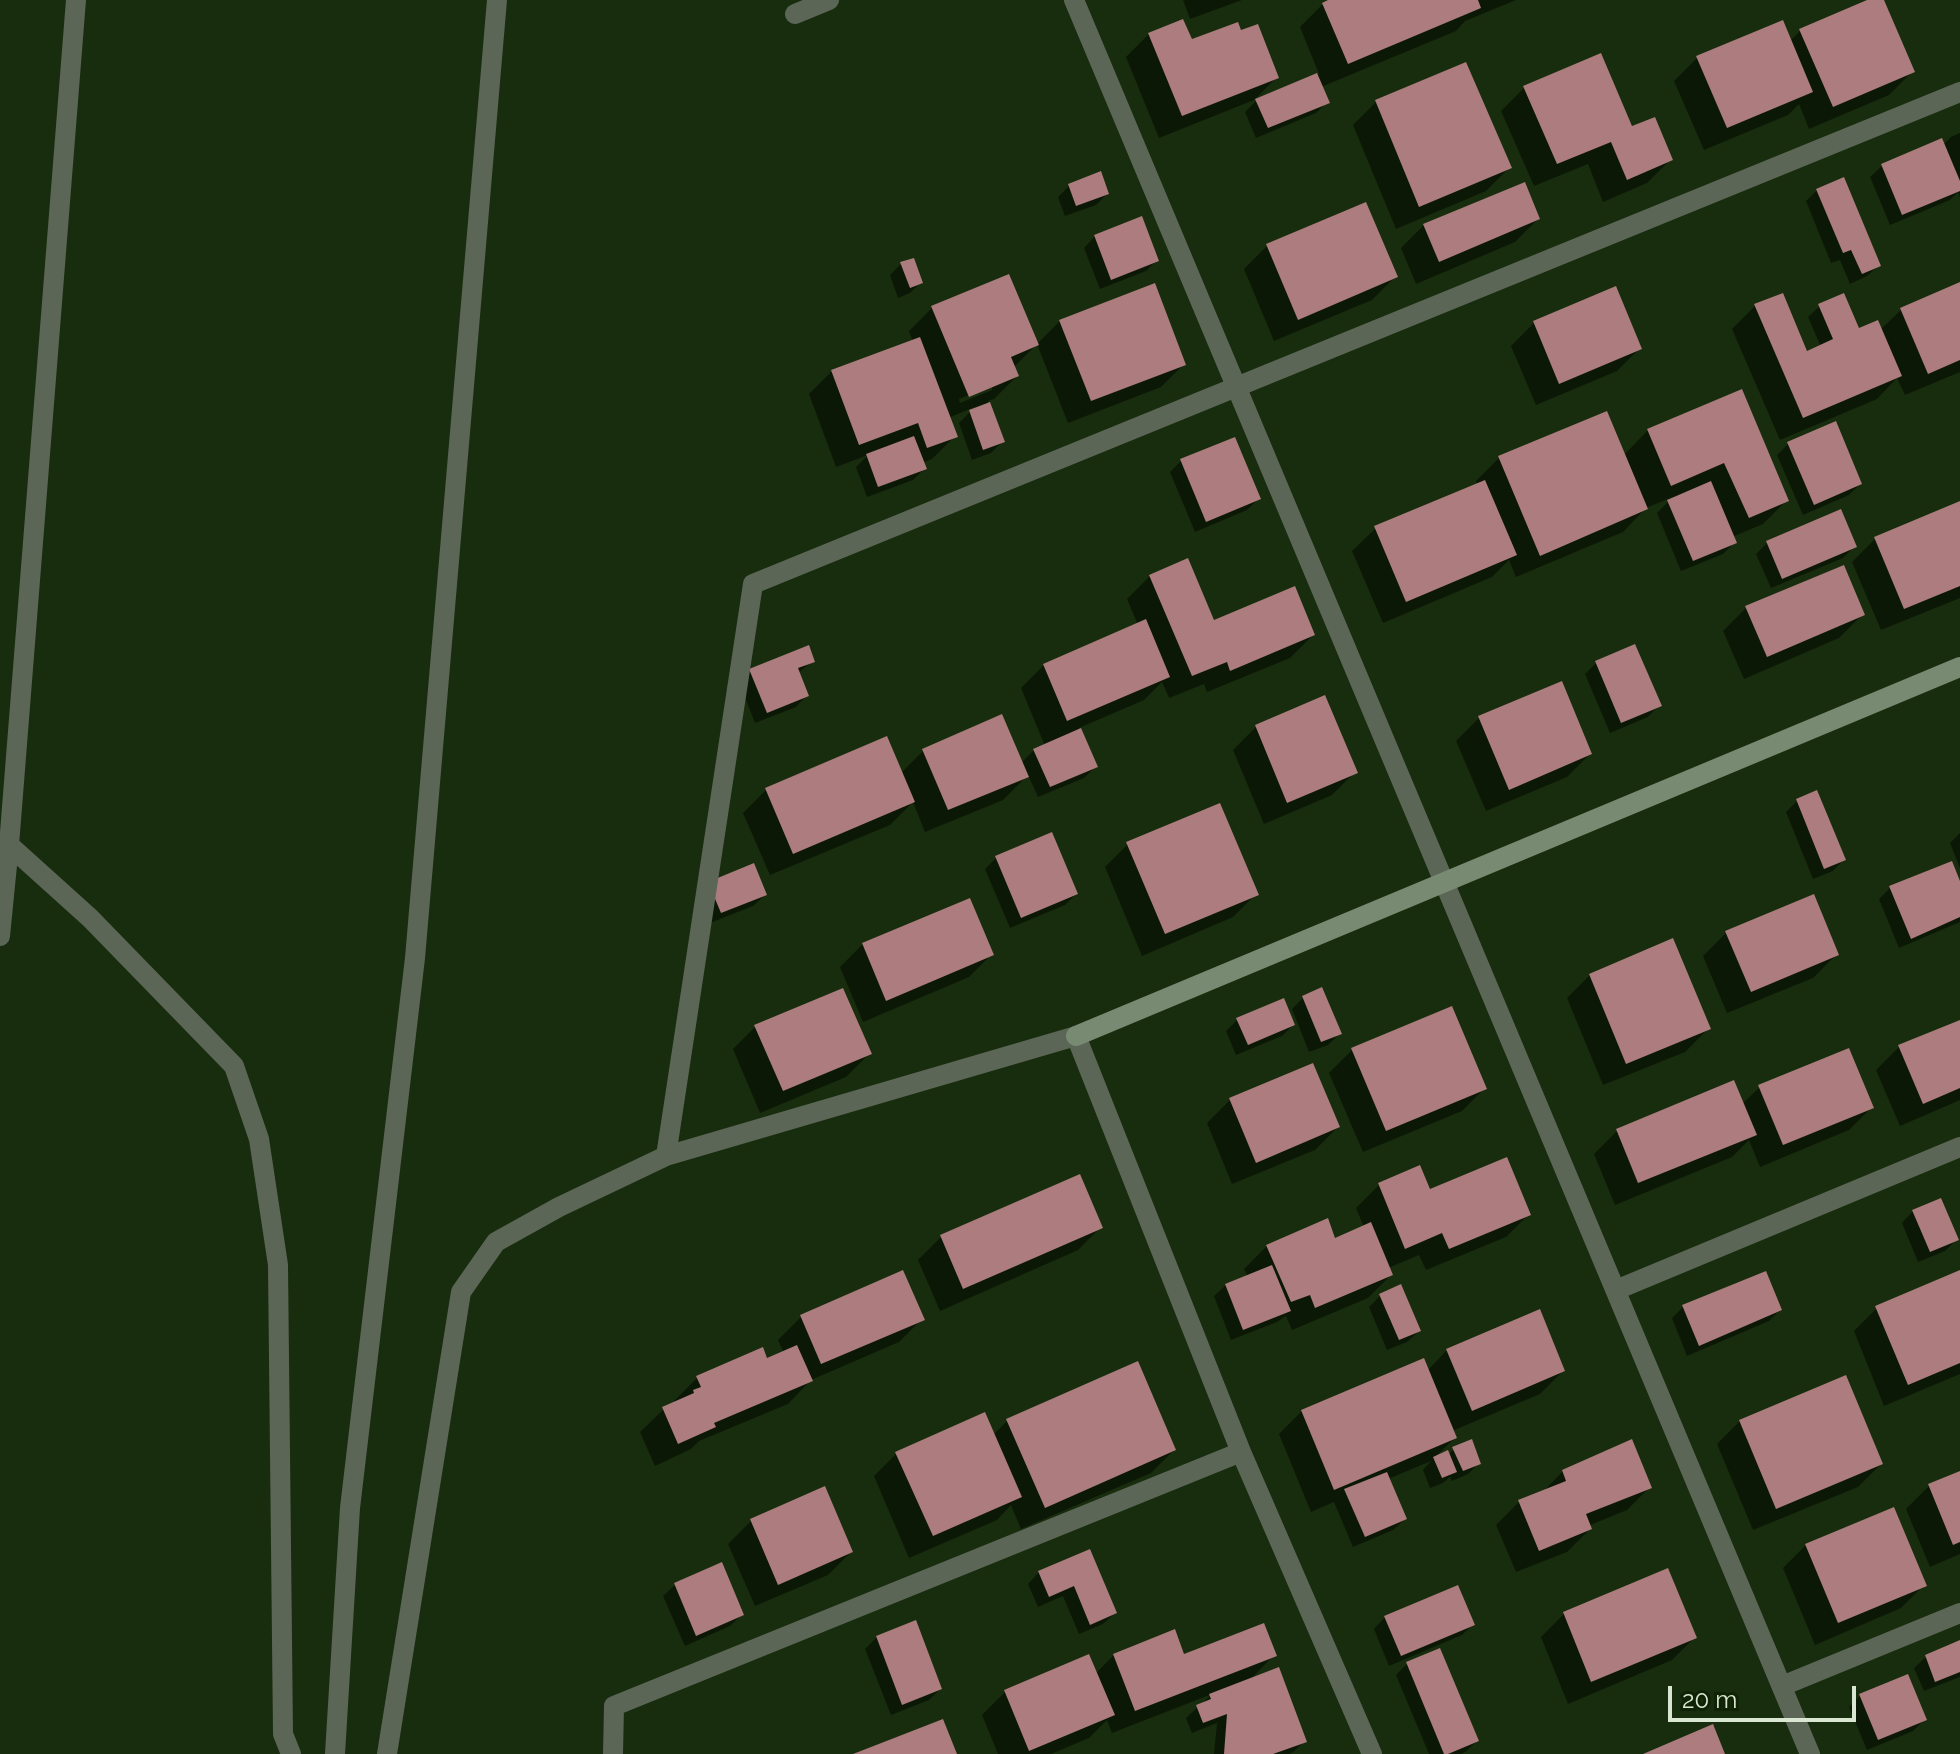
<!DOCTYPE html>
<style>
body{margin:0}
#map{position:relative;width:1960px;height:1754px;overflow:hidden;background:#182d0d;font-family:Raleway,sans-serif}
canvas{display:block}
.scale{position:absolute;left:1668px;top:1686px;width:188px;height:36px;box-sizing:border-box;border:4px solid #d8e6d2;border-top:0;padding-left:10px;font-size:24px;line-height:28px;white-space:nowrap;color:#d8e6d2;-webkit-text-stroke:6px #0f2304;paint-order:stroke}
</style>
<div id="map">
<canvas width="1960" height="1754"></canvas>
<div class="scale">20 m</div>
</div>
<script>
const ctx = document.querySelector('canvas').getContext('2d');
ctx.lineJoin = 'round';
function fillPath(path, color) { ctx.fillStyle = color; ctx.fill(path, 'evenodd'); }
const toPath = rows => new Path2D(rows.map(r => 'M' + r).join(''));
function strokePath(path, color, width, dash) { ctx.strokeStyle = color; ctx.lineWidth = width; ctx.lineCap = dash ? 'butt' : 'round'; ctx.setLineDash(dash || []); ctx.stroke(path); }
fillPath(toPath([
 [1183,0,1242,0,1190,19],
 [1333,0,1516,0,1465,21,1456,31,1321,87,1327,102,1316,113,1256,138,1245,112,1256,101,1319,74,1300,27,1323,4],
 [1872,0,1882,0,1912,72,1889,95,1809,129,1799,104,1788,115,1704,150,1674,81,1697,58,1790,41,1800,31],
 [1149,34,1191,42,1277,77,1254,100,1159,138,1126,57],
 [1524,88,1631,129,1670,160,1647,183,1603,202,1588,164,1534,186,1501,111],
 [1376,102,1509,168,1486,191,1396,229,1353,125],
 [1960,133,1960,197,1958,192,1950,200,1890,225,1870,177,1882,166,1941,141,1943,145,1951,137],
 [1069,186,1107,194,1096,205,1065,216,1058,197],
 [1817,190,1879,265,1867,276,1850,284,1840,260,1831,263,1806,201],
 [1365,204,1395,277,1372,300,1274,341,1244,269,1267,246],
 [1538,219,1515,242,1416,284,1401,248,1424,225],
 [1095,236,1157,260,1146,271,1100,289,1084,248],
 [901,264,921,282,910,293,898,298,890,275],
 [1008,276,1036,345,1013,368,1017,376,994,399,988,401,1003,441,991,453,972,460,959,423,975,407,948,418,955,436,932,459,922,463,924,469,913,480,867,497,856,467,868,455,836,467,809,394,832,371,913,342,909,331,932,308],
 [992,386,992,390,960,403,959,399],
 [1960,285,1960,372,1905,395,1897,378,1877,399,1780,440,1732,329,1755,306,1806,353,1821,347,1808,317,1820,306,1856,328,1880,330,1901,310],
 [1060,321,1184,364,1161,387,1068,423,1037,344],
 [1534,323,1640,348,1617,371,1536,405,1511,346],
 [1741,392,1786,501,1763,524,1732,537,1734,543,1723,554,1681,571,1657,513,1673,497,1646,508,1623,532,1516,577,1509,560,1492,577,1383,623,1352,551,1376,528,1478,485,1476,481,1499,458,1623,456,1648,430],
 [1788,444,1860,484,1849,495,1803,515,1777,455],
 [1181,461,1259,498,1247,510,1195,532,1170,472],
 [1960,504,1960,598,1881,630,1852,562,1875,539],
 [1767,543,1854,547,1843,558,1771,588,1756,554],
 [1150,576,1213,623,1313,635,1290,658,1207,692,1204,684,1169,698,1162,682,1144,700,1079,728,1095,767,1084,778,1038,797,1028,775,1003,800,925,832,913,802,890,825,770,875,743,813,766,790,901,773,924,750,1021,763,1034,750,1045,746,1021,688,1044,665,1138,625,1127,599],
 [1746,608,1862,615,1839,638,1744,679,1723,631],
 [813,661,798,673,807,695,796,707,755,723,739,682,750,670],
 [1596,663,1659,705,1648,717,1610,733,1585,674],
 [1479,718,1590,754,1567,777,1486,811,1456,741],
 [1256,727,1355,772,1332,795,1264,824,1233,750],
 [1797,801,1844,859,1833,871,1813,879,1786,812],
 [1960,833,1960,868,1950,843],
 [1128,844,1256,894,1233,917,1142,956,1105,867],
 [996,858,1076,894,1065,905,1010,928,985,869],
 [709,883,765,895,753,906,710,923],
 [1960,886,1960,922,1899,948,1879,899,1890,888],
 [1726,933,1836,955,1813,978,1727,1013,1703,956],
 [863,944,992,954,969,977,863,1022,840,967],
 [1590,975,1708,1029,1685,1052,1603,1085,1567,998],
 [1303,998,1340,1033,1328,1045,1309,1052,1292,1009],
 [1237,1020,1293,1025,1282,1036,1236,1055,1226,1031],
 [1960,1022,1960,1100,1900,1126,1876,1070,1899,1047],
 [756,1026,869,1054,846,1077,760,1113,733,1049],
 [1352,1050,1485,1088,1462,1111,1363,1152,1329,1073],
 [1733,1082,1742,1104,1760,1087,1872,1107,1849,1130,1760,1167,1749,1140,1732,1157,1615,1205,1594,1154,1617,1131],
 [1230,1100,1338,1127,1315,1150,1232,1184,1207,1123],
 [1379,1185,1428,1192,1529,1214,1506,1237,1426,1270,1419,1255,1388,1268,1391,1275,1368,1298,1292,1330,1286,1316,1277,1322,1231,1340,1214,1296,1226,1285,1248,1277,1244,1269,1267,1246,1334,1240,1364,1227,1356,1208],
 [1913,1211,1956,1240,1945,1251,1918,1262,1902,1223],
 [1101,1227,1078,1250,940,1311,918,1260,941,1237],
 [1960,1273,1960,1374,1884,1406,1854,1331,1877,1308],
 [1380,1296,1419,1331,1407,1342,1387,1350,1369,1307],
 [1683,1307,1780,1310,1769,1321,1687,1356,1672,1318],
 [801,1317,922,1319,899,1342,811,1380,788,1404,699,1441,691,1449,655,1466,640,1432,664,1409,675,1404,674,1401,697,1378,766,1360,784,1353,778,1340],
 [1447,1350,1563,1371,1540,1394,1452,1431,1455,1438,1435,1457,1448,1455,1454,1449,1479,1463,1468,1474,1452,1481,1450,1477,1443,1483,1430,1488,1423,1470,1431,1461,1388,1479,1405,1519,1393,1530,1353,1547,1334,1502,1311,1512,1279,1434,1302,1411,1427,1371],
 [1137,1364,1174,1450,1151,1473,1021,1529,1011,1505,997,1520,909,1558,874,1476,897,1453,993,1435,1007,1421],
 [1740,1421,1881,1464,1858,1487,1753,1530,1717,1444],
 [1563,1471,1650,1487,1627,1510,1588,1526,1590,1529,1567,1552,1516,1572,1496,1525,1519,1502,1541,1494],
 [1960,1473,1960,1554,1930,1567,1906,1509,1929,1486],
 [751,1521,851,1552,828,1575,755,1606,728,1544],
 [1806,1545,1924,1585,1901,1608,1815,1645,1783,1568],
 [1089,1552,1115,1613,1103,1624,1079,1634,1063,1596,1038,1607,1028,1584,1039,1572],
 [675,1585,742,1614,730,1626,685,1646,663,1596],
 [1564,1614,1695,1637,1672,1660,1568,1704,1541,1637],
 [1385,1617,1473,1624,1462,1635,1389,1666,1374,1629],
 [877,1637,940,1689,929,1700,891,1715,865,1649],
 [1960,1642,1960,1677,1924,1691,1914,1668,1926,1657],
 [1114,1655,1274,1655,1249,1681,1305,1741,1293,1752,1289,1754,1214,1754,1217,1723,1192,1733,1186,1718,1212,1694,1112,1733,1107,1720,1089,1738,1051,1754,998,1754,982,1715,1005,1692,1088,1657,1095,1674],
 [1407,1664,1477,1741,1465,1752,1461,1754,1429,1754,1396,1675],
 [1860,1696,1924,1720,1913,1731,1867,1750,1849,1707]
]), '#0007');
fillPath(toPath([
 [1328,0,1478,0,1481,8,1348,64,1322,3],
 [1867,0,1884,0,1915,72,1833,107,1799,29],
 [1183,19,1192,39,1238,22,1241,30,1258,24,1279,78,1182,116,1148,33],
 [1783,20,1813,92,1727,128,1696,56],
 [1601,53,1632,126,1655,117,1673,160,1627,180,1611,142,1557,164,1523,86],
 [1466,62,1512,168,1419,207,1375,100],
 [1317,73,1330,103,1268,128,1255,99],
 [1942,138,1960,181,1960,191,1902,215,1881,164],
 [1101,171,1109,194,1076,206,1068,184],
 [1844,177,1881,266,1862,274,1851,250,1843,253,1816,189],
 [1525,182,1540,219,1439,262,1423,224],
 [1366,202,1398,277,1298,320,1266,244],
 [1142,216,1159,261,1111,280,1094,235],
 [914,258,923,283,910,288,900,262],
 [1009,274,1039,345,1011,357,1019,376,969,397,931,306],
 [1960,282,1960,360,1928,374,1900,308],
 [1155,283,1186,365,1091,401,1059,320],
 [1616,286,1642,349,1559,384,1533,321],
 [1783,293,1807,351,1833,339,1818,304,1844,293,1859,328,1878,320,1902,376,1803,418,1754,304],
 [920,337,958,437,927,448,918,423,859,445,831,370],
 [1742,389,1789,501,1749,518,1724,463,1671,486,1647,429],
 [990,402,1005,442,983,450,969,410],
 [1607,411,1648,509,1540,556,1498,456],
 [1836,421,1862,484,1814,505,1787,442],
 [914,436,927,469,878,487,866,454],
 [1235,437,1261,499,1206,522,1180,459],
 [1485,480,1517,555,1406,602,1374,526],
 [1711,481,1737,543,1693,561,1667,500],
 [1960,501,1960,586,1904,609,1874,537],
 [1841,509,1857,547,1782,579,1766,541],
 [1188,558,1214,620,1295,586,1315,635,1230,671,1227,662,1192,676,1149,575],
 [1844,565,1865,615,1767,657,1745,606],
 [1146,619,1170,677,1067,721,1043,664],
 [1635,644,1662,706,1621,723,1595,661],
 [809,645,815,662,798,668,809,696,767,713,749,669],
 [1562,681,1592,754,1509,790,1478,716],
 [1325,695,1358,773,1287,803,1255,725],
 [1002,714,1029,777,948,810,922,749],
 [1081,728,1098,767,1050,787,1033,749],
 [887,736,915,802,793,854,765,788],
 [1817,790,1846,860,1824,869,1796,799],
 [1220,803,1259,895,1165,934,1126,842],
 [1052,832,1078,894,1021,918,995,856],
 [1952,861,1960,881,1960,917,1911,939,1889,886],
 [754,863,767,895,721,913,708,882],
 [1814,894,1839,955,1751,992,1725,931],
 [970,898,994,955,886,1001,862,943],
 [1673,938,1711,1029,1626,1064,1589,974],
 [1322,987,1342,1034,1321,1042,1302,996],
 [843,988,872,1054,783,1091,754,1025],
 [1284,998,1295,1025,1248,1045,1236,1018],
 [1452,1006,1487,1089,1386,1131,1351,1048],
 [1960,1020,1960,1088,1923,1104,1898,1045],
 [1849,1048,1874,1108,1783,1145,1758,1085],
 [1313,1063,1340,1127,1256,1163,1229,1098],
 [1734,1080,1757,1135,1638,1183,1616,1129],
 [1507,1157,1531,1215,1449,1249,1442,1233,1405,1249,1378,1183,1420,1165,1430,1189],
 [1080,1174,1103,1228,963,1289,940,1235],
 [1941,1198,1959,1240,1930,1252,1912,1210],
 [1328,1218,1335,1238,1371,1222,1393,1275,1315,1308,1310,1295,1291,1302,1266,1245],
 [1272,1265,1291,1311,1243,1330,1225,1284],
 [903,1270,925,1320,821,1364,800,1315],
 [1960,1270,1960,1363,1908,1385,1875,1306],
 [1766,1271,1782,1310,1699,1346,1682,1305],
 [1401,1284,1421,1331,1399,1340,1379,1294],
 [1540,1309,1565,1371,1472,1411,1446,1349],
 [797,1345,813,1381,714,1423,716,1427,678,1444,662,1407,694,1393,693,1390,701,1387,696,1376,763,1347,767,1358],
 [1424,1358,1457,1438,1334,1490,1301,1410],
 [1138,1361,1176,1450,1045,1508,1006,1419],
 [1846,1375,1883,1464,1776,1509,1739,1420],
 [985,1412,1022,1497,933,1536,895,1452],
 [1472,1439,1481,1464,1463,1471,1452,1447],
 [1632,1439,1652,1488,1586,1514,1592,1529,1539,1551,1518,1500,1566,1481,1562,1470],
 [1448,1450,1457,1472,1442,1478,1433,1457],
 [1960,1471,1960,1542,1953,1545,1928,1484],
 [1387,1472,1407,1519,1365,1537,1344,1489],
 [825,1486,853,1552,778,1585,750,1519],
 [1894,1507,1927,1586,1838,1623,1805,1544],
 [1090,1549,1117,1613,1090,1625,1074,1586,1049,1597,1038,1571],
 [722,1562,744,1615,696,1636,674,1583],
 [1668,1568,1697,1638,1591,1682,1563,1612],
 [1458,1585,1475,1625,1401,1656,1384,1616],
 [916,1620,942,1689,902,1705,876,1636],
 [1264,1623,1277,1656,1135,1711,1113,1654,1175,1629,1184,1654],
 [1960,1640,1960,1672,1935,1682,1925,1655],
 [1440,1648,1479,1741,1448,1754,1444,1754,1406,1662],
 [1089,1654,1115,1715,1029,1751,1004,1690],
 [1279,1667,1307,1742,1273,1754,1224,1754,1227,1714,1203,1723,1196,1705,1211,1699,1209,1694],
 [1908,1674,1927,1720,1878,1740,1859,1694],
 [943,1719,957,1754,853,1754],
 [1713,1724,1725,1754,1643,1754]
]), '#ac7c7e');
strokePath(toPath([
 [9,845,76,0],
 [0,936,9,845,90,918,234,1066,259,1139,278,1265,283,1734,291,1754]
]), '#5c6657', 20);
strokePath(toPath([
 [1074,0,1810,1754],
 [795,14,829,0],
 [666,1156,753,584,1960,92],
 [1616,1290,1960,1147],
 [1782,1686,1960,1613],
 [335,1754,350,1508,415,958,497,0],
 [387,1754,461,1292,496,1242,559,1207,666,1156,1076,1036,1241,1452,1372,1754],
 [613,1754,614,1706,1241,1452]
]), '#5c6657', 20);
strokePath(toPath([
 [1076,1036,1960,667]
]), '#798a72', 20);
</script>
